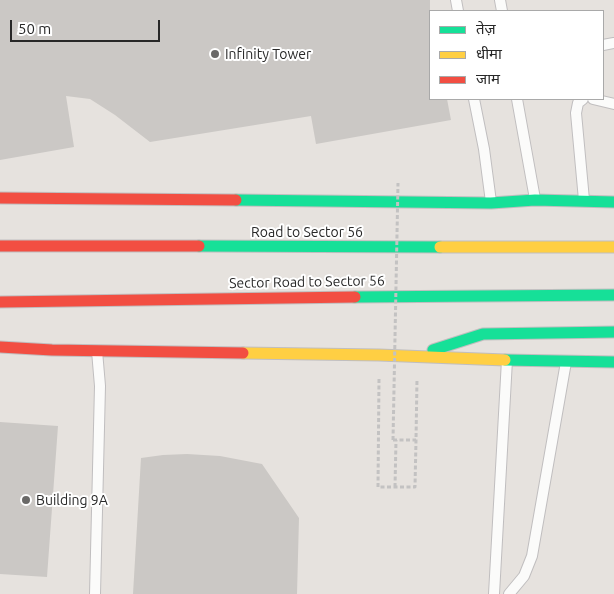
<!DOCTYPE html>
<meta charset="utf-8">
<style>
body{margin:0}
#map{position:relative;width:614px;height:594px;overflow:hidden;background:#e6e2de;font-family:Ubuntu,"Noto Sans Devanagari",sans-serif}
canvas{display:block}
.legend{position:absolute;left:429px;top:10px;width:175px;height:90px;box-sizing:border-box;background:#fff;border:1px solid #a9a9a9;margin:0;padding:6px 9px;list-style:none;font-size:15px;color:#282828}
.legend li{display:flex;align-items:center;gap:10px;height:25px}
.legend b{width:25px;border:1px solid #a9a9a9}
.scale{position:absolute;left:10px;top:20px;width:150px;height:22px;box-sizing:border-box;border:2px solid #282828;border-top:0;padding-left:6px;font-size:15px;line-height:18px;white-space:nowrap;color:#282828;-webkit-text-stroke:4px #fff;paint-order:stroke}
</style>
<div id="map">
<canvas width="614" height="594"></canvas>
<ul class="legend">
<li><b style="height:6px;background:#16e098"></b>तेज़</li>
<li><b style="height:6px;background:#ffcf43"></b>धीमा</li>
<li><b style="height:6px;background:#f24e42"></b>जाम</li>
</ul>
<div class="scale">50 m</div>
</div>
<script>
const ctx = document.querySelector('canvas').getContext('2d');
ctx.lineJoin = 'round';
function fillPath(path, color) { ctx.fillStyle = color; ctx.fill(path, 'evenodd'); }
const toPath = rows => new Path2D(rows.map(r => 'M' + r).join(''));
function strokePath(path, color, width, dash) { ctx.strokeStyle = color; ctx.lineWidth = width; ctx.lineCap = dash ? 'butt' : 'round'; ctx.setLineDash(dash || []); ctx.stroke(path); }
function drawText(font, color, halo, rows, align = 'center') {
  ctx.font = font + ' Ubuntu,sans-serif'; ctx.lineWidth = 4; ctx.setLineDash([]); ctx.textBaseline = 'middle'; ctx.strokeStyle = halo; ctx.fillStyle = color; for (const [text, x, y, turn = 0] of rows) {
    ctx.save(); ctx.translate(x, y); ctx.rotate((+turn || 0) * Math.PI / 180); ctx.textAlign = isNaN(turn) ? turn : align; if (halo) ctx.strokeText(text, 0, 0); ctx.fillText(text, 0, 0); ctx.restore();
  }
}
fillPath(toPath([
 [0,0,430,0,430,99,447,99,451,120,316,144,311,116,150,142,115,115,90,99,66,96,74,147,0,160],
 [0,422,58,426,47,577,0,574],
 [187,454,220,456,262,464,299,518,297,594,133,594,141,458,163,455]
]), '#cbc8c5');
const lane = toPath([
 [456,0,458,11],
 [500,0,502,11],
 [603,45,614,43],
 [474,99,484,149,491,202],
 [517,99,535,199],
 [583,99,578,103,576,113,584,200],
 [593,99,614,104],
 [95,594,100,386,97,351],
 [494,594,507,360],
 [509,594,524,576,532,556,566,362]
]);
const fast = toPath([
 [236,200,491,203,535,200,614,202],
 [199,246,440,247],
 [355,297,614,295],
 [433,350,483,334,614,332],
 [505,360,614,362]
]);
const slow = toPath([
 [440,247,614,247],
 [243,353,379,355,505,360]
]);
const jam = toPath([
 [0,198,236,200],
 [0,246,199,246],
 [0,302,355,297],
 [0,347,52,350,243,353]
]);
strokePath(lane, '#c0bebf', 12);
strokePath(fast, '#c0bebf', 13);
strokePath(slow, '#c0bebf', 13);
strokePath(jam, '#c0bebf', 13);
strokePath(toPath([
 [379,379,378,487,415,487,416,440],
 [393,440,416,440,417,379],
 [395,487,396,440]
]), '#c3c2c2', 3, [4, 2.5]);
strokePath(lane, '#fbfbfa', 10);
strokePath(fast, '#16e098', 11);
strokePath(slow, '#ffcf43', 11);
strokePath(jam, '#f24e42', 11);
strokePath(toPath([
 [393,440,398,183]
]), '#c3c2c2', 3, [4, 2.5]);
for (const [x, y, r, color] of [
 [215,54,5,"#6a6968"],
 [26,500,5,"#6a6968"]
]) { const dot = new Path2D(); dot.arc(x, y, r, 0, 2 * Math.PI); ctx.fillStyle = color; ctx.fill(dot); strokePath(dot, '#fff', 2); }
drawText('14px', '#282828', '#fff', [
 ["Infinity Tower",225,54],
 ["Building 9A",36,500]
], 'left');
drawText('14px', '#282828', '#fff', [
 ["Road to Sector 56",307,232],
 ["Sector Road to Sector 56",307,282,-1]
]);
</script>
